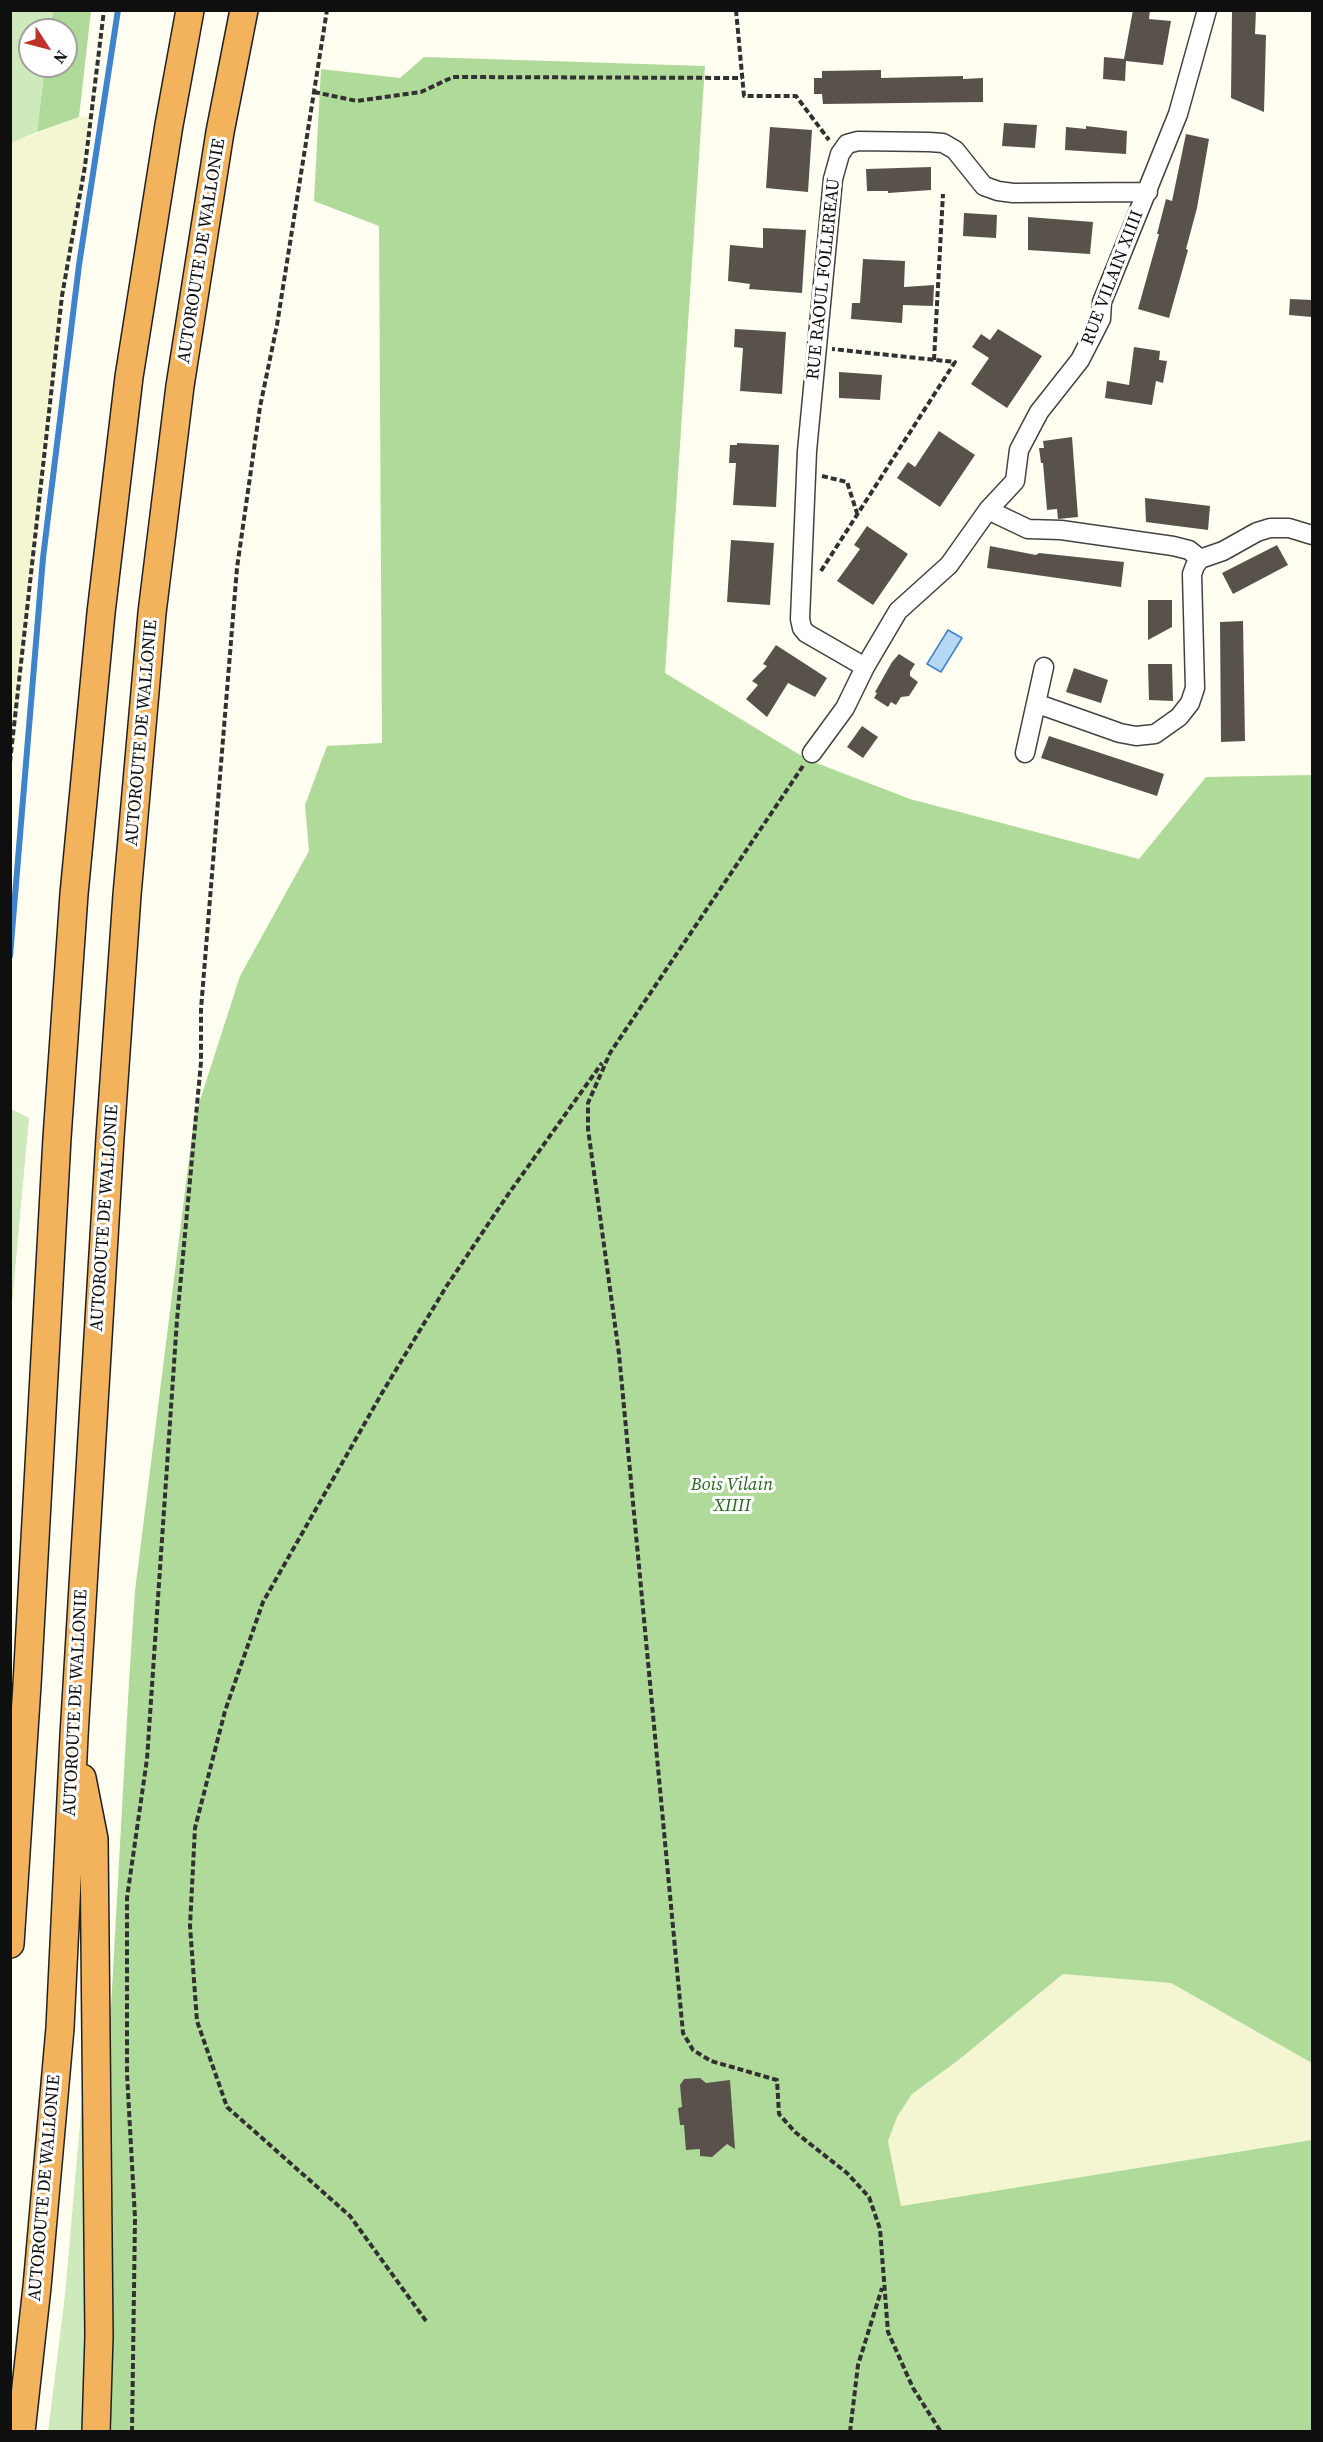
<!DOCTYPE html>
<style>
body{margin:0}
#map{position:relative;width:1323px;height:2442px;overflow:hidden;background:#fffef1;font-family:"Source Serif 4",serif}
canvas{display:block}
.frame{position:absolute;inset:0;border:12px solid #0f0f0f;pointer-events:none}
.north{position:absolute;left:18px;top:18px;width:60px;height:60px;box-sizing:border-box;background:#fff;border:2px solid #9f9f9f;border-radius:50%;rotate:126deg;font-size:16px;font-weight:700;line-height:24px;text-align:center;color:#0f0f0f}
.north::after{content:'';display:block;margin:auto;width:21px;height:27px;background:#bf3228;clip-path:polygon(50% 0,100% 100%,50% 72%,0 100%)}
</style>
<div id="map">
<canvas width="1323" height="2442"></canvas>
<div class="frame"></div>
<div class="north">N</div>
</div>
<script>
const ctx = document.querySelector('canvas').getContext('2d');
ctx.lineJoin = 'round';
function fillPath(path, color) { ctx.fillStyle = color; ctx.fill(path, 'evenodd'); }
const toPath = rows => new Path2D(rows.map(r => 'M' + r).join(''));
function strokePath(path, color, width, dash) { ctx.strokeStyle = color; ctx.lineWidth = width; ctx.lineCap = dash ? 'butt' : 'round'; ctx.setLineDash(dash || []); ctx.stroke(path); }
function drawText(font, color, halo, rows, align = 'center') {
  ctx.font = font + ' "Source Serif 4",serif'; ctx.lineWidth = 6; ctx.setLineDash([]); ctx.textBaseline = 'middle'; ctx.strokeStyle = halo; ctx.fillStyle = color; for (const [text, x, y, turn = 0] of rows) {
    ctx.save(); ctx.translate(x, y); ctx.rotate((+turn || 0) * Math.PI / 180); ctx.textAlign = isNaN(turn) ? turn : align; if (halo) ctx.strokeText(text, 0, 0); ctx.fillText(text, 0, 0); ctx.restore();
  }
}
fillPath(toPath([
 [91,116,62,296,11,762,11,143,79,117],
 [1063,1974,1171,1983,1312,2063,1312,2140,901,2206,888,2141,897,2117,912,2094,956,2062]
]), '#f4f5d1');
fillPath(toPath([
 [11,10,53,11,50,30,30,30,30,66,45,66,37,132,11,143],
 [11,1109,29,1118,11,1314],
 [84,2078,88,2299,84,2431,48,2432,65,2295]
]), '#cee9bb');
fillPath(toPath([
 [53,11,91,11,79,117,37,132,45,66,66,66,66,30,50,30],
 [424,57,705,66,665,673,800,755,819,764,910,799,1139,859,1206,777,1312,775,1312,2063,1171,1983,1063,1974,956,2062,912,2094,897,2117,888,2141,901,2206,1312,2140,1312,2431,108,2432,111,2395,110,2025,129,1682,135,1591,194,1119,240,976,309,851,305,805,327,746,382,743,379,226,314,201,321,69,400,78]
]), '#b0da9a');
const water = toPath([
 [948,630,962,638,941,672,927,664,948,630]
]);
fillPath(water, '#b6d7f6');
strokePath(water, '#3e83cc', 1.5);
strokePath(toPath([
 [10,956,43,558,79,265,118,10]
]), '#3e83cc', 6);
fillPath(toPath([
 [1133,10,1150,10,1149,19,1171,21,1163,65,1126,61,1125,81,1103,79,1104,57,1124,59],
 [1232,10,1256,10,1255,34,1266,35,1264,112,1231,98],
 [881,70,881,78,963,76,963,79,983,78,983,102,823,104,822,94,814,94,814,78,822,78,822,71],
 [1004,123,1037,125,1035,148,1002,146],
 [1086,126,1127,131,1126,154,1065,150,1066,127,1086,129],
 [770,127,812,130,808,192,766,188],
 [1186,134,1209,139,1197,208,1186,249,1188,250,1169,318,1138,309,1159,234,1157,234,1166,199,1172,201],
 [931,167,931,190,888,193,888,191,867,191,866,169],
 [964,213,997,215,996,238,963,236],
 [1028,217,1093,222,1090,254,1028,250],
 [763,228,806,230,802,293,749,289,750,284,728,281,730,245,763,248],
 [863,259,905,261,904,287,934,285,933,306,903,305,902,323,851,319,852,303,860,303],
 [1290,299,1312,300,1312,317,1289,315],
 [735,329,786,332,782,394,740,391,743,348,734,347],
 [998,329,1042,356,1007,408,971,384,989,358,972,347,981,334,990,340],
 [1134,347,1160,351,1159,360,1167,361,1163,383,1156,381,1152,405,1105,398,1107,381,1129,385],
 [839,372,882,375,880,400,839,398],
 [939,431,975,455,940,507,897,478,908,462,915,467],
 [1072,437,1078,517,1058,519,1057,509,1047,510,1043,463,1041,463,1039,448,1044,448,1043,441],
 [737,443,779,445,776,507,733,505,736,463,729,463,730,445,737,445],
 [1145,498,1210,506,1208,530,1146,522],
 [867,526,908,554,873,605,837,581,860,549,854,545],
 [731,540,774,543,770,605,727,602],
 [1277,545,1288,565,1233,594,1222,573],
 [990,546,1036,555,1039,553,1124,562,1121,587,987,568],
 [1148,600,1172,600,1172,627,1148,640],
 [1243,621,1245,741,1221,742,1220,622],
 [776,645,827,678,815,697,788,683,767,717,746,699,758,685,752,681,767,666,763,664],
 [899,654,915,664,910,672,910,676,918,682,909,696,901,697,896,705,891,702,888,707,874,698,877,693,875,692,892,662],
 [1148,664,1172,664,1173,701,1149,700],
 [1074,668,1108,680,1101,703,1066,692],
 [862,726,878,737,863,758,847,747],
 [1049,736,1164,774,1157,796,1041,758],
 [700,2078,706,2083,730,2080,735,2149,727,2144,712,2157,700,2156,700,2149,686,2150,684,2125,680,2125,678,2108,682,2107,680,2085,684,2079]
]), '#58524b');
const minor = toPath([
 [988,510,1028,529,1061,530,1173,546,1189,550,1200,559,1223,551,1257,532,1270,528,1289,528,1312,535],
 [865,667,806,633,802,628,800,619,807,451,833,179,840,154,847,144,858,141,929,142,943,143,955,150,984,186,998,191,1013,193,1148,192],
 [1038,704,1120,733,1136,736,1155,734,1179,717,1190,703,1195,688,1192,574,1195,566,1200,559],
 [812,753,845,708,865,667,898,611,949,565,988,510,1015,481,1019,450,1039,412,1080,360,1101,319,1102,302,1178,114,1207,10],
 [1025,753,1044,667]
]);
const highway = toPath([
 [82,1778,94,1839,99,2336,96,2432],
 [10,1944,27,1685,57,1138,74,894,101,613,129,377,169,125,190,10],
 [21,2432,37,2287,60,2028,74,1736,110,1138,127,895,152,613,180,386,220,132,244,10]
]);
strokePath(minor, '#424242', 21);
strokePath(highway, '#202020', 30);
strokePath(toPath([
 [736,10,744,96,796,96,829,140],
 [314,92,357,101,421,92,453,77,742,78],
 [934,360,943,194],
 [822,476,847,482,857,513],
 [821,571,955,362,832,349],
 [10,762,62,296,85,166,104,10],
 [803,766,610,1053,588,1103,588,1129,619,1354,683,2033,693,2050,711,2061,777,2080,779,2114,795,2132,847,2173,869,2197,880,2229,888,2332,913,2388,941,2432],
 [426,2321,350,2216,227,2107,197,2021,190,1926,195,1828,225,1711,263,1602,382,1393,446,1287,507,1196,602,1063],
 [132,2432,135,2218,127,2074,127,1898,147,1759,177,1320,201,1062,201,1009,237,568,260,407,277,325,327,10],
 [850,2432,858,2365,882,2288]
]), '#313131', 4, [6, 3]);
strokePath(minor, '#fff', 18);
strokePath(highway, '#f3b25c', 27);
drawText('18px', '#0f0f0f', '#fff', [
 ["AUTOROUTE DE WALLONIE",202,251,-81],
 ["RUE VILAIN XIIII",1113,278,-69],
 ["RUE RAOUL FOLLEREAU",824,279,-84],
 ["AUTOROUTE DE WALLONIE",142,733,-85],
 ["AUTOROUTE DE WALLONIE",105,1218,-86],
 ["AUTOROUTE DE WALLONIE",76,1703,-87],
 ["AUTOROUTE DE WALLONIE",45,2188,-85]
]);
drawText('italic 18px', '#26671f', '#fff', [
 ["Bois Vilain",732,1485],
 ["XIIII",732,1506]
]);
</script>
